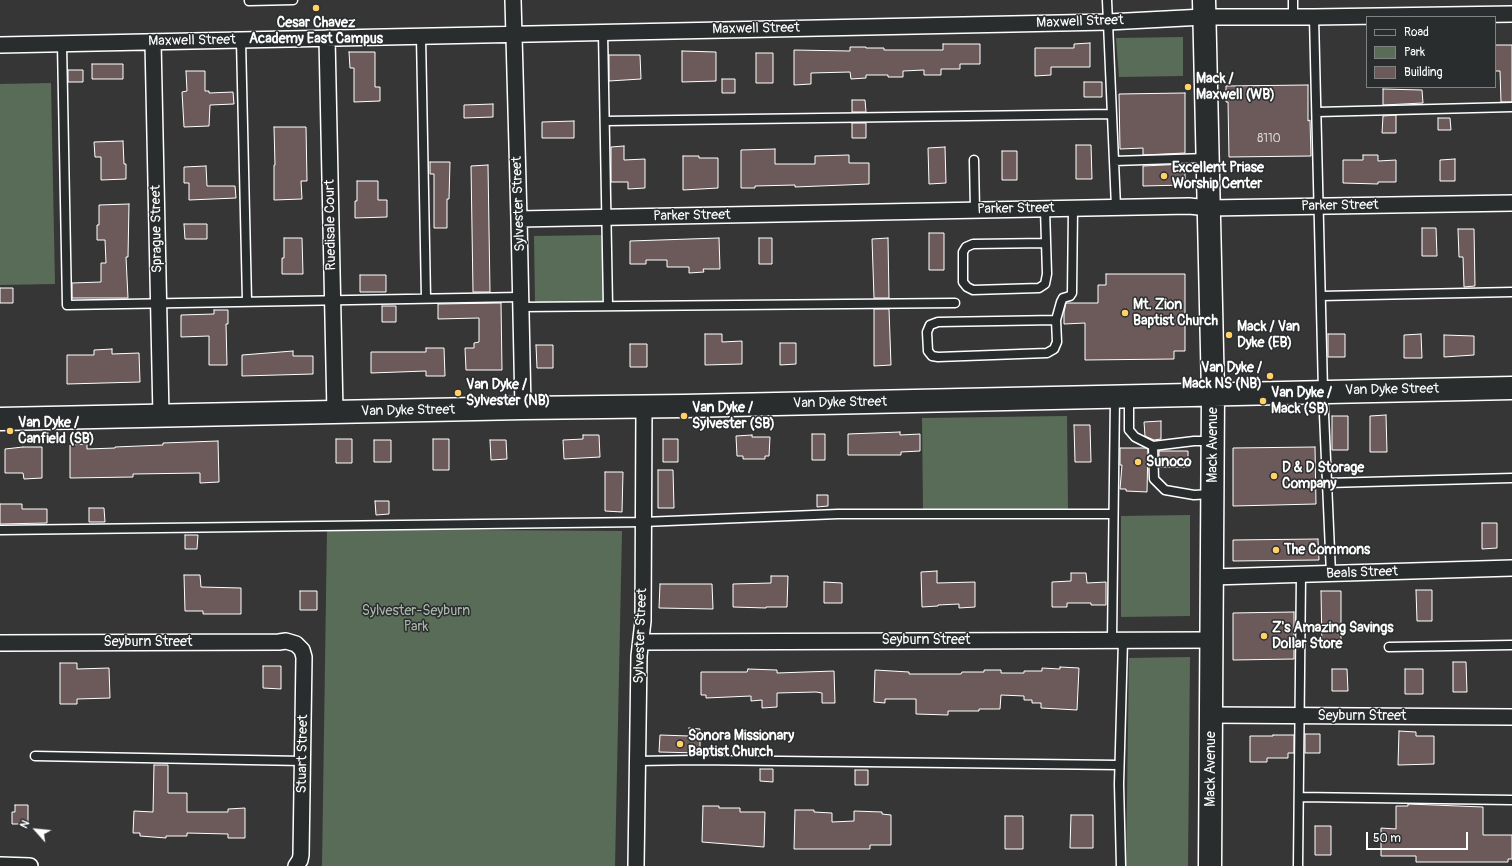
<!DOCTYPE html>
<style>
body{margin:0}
#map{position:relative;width:1512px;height:866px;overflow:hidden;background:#373637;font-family:Pangolin,sans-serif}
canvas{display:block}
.legend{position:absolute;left:1366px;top:16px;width:130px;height:72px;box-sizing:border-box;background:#2a2d2e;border:1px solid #7f8182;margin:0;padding:5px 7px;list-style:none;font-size:12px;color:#fff}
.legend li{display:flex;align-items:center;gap:8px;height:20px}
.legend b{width:20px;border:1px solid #7f8182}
.north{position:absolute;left:16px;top:810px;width:40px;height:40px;-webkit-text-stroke:3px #2a2d2e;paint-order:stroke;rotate:297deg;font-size:11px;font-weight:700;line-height:16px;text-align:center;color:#fff}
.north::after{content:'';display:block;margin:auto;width:14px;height:18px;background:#fff;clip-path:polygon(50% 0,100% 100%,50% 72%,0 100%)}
.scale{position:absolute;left:1366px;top:832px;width:102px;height:18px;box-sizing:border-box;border:2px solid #fff;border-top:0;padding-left:5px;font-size:12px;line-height:14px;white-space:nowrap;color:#fff;-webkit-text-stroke:3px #2a2d2e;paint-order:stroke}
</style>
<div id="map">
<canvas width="1512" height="866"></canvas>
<ul class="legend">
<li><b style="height:5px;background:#2a2d2e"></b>Road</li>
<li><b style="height:11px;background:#596c57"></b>Park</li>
<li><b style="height:11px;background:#6c5a5a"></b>Building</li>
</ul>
<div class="north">N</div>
<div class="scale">50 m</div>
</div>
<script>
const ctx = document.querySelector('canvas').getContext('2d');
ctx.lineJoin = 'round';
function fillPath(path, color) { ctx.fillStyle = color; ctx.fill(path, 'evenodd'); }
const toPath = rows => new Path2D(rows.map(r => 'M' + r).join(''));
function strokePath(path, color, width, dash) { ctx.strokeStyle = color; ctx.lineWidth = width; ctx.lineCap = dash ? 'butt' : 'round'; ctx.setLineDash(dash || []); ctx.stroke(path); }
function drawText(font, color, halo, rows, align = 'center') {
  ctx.font = font + ' Pangolin,sans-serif'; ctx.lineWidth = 3; ctx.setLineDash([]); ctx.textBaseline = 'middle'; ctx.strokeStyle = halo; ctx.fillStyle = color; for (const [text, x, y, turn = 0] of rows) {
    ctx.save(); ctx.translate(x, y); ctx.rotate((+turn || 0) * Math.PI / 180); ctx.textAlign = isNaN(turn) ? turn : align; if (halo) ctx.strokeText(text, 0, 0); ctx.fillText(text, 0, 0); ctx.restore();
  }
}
fillPath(toPath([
 [1183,37,1183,76,1119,77,1116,38],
 [51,83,55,284,0,285,0,84],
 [603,235,604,302,535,303,534,236],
 [1067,416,1068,510,923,512,922,418],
 [1190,515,1190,616,1121,617,1121,516],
 [327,529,622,531,615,866,322,866],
 [1190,657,1188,866,1126,866,1129,658]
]), '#596c57');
const building = toPath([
 [1090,43,1090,67,1051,67,1051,75,1035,76,1035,48,1074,48,1074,44,1090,43],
 [943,44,980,44,980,64,960,64,960,69,941,69,941,75,924,75,924,70,903,71,903,77,888,77,888,75,866,75,866,78,851,79,850,72,811,73,811,84,794,85,794,50,850,51,850,47,866,47,866,48,884,48,884,50,943,50,943,44],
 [1495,45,1512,45,1512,102,1501,102,1500,71,1495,71,1495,45],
 [682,51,716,52,716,81,682,82,682,51],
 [349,52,375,52,375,87,380,87,380,101,354,102,354,68,350,68,349,52],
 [756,53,773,53,773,83,756,83,756,53],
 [609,55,640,55,641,79,609,81,609,55],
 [92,64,123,64,123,79,92,79,92,64],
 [68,70,83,70,83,82,68,82,68,70],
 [186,71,205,71,205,91,209,91,209,93,233,92,234,104,210,105,209,126,184,127,182,92,187,91,186,71],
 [722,79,735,79,735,93,722,93,722,79],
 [1084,82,1102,82,1102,97,1084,97,1084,82],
 [1308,85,1308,121,1310,120,1311,156,1229,157,1228,102,1226,102,1226,86,1308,85],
 [1383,89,1422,90,1423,103,1383,105,1383,89],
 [1185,93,1185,153,1143,155,1143,148,1120,149,1119,94,1185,93],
 [852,100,865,100,866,112,852,112,852,100],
 [493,104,493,117,464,118,464,105,493,104],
 [1396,115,1396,133,1382,133,1383,116,1396,115],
 [1438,118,1450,118,1451,130,1438,130,1438,118],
 [574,121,574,138,542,138,542,122,574,121],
 [852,123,866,123,866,138,852,138,852,123],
 [274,127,306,127,307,181,301,181,302,199,274,200,274,165,275,165,274,127],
 [123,141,124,164,126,164,126,179,101,180,101,157,95,157,94,142,123,141],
 [1076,145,1091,145,1092,179,1076,179,1076,145],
 [624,146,624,160,645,159,645,188,628,189,628,182,611,182,611,147,624,146],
 [945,147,946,183,929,184,928,148,945,147],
 [775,149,775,164,815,164,815,156,849,155,849,163,869,163,869,184,795,187,795,185,755,186,755,188,741,188,741,150,775,149],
 [1002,151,1017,151,1017,180,1002,180,1002,151],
 [1363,155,1378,155,1378,161,1396,160,1396,182,1378,182,1378,184,1343,183,1343,160,1363,160,1363,155],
 [683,156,699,156,699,158,718,158,718,188,683,190,683,156],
 [1455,159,1455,181,1440,181,1440,160,1455,159],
 [430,162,450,162,449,199,447,199,447,228,434,228,434,174,430,174,430,162],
 [1185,164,1185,185,1143,186,1143,166,1185,164],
 [488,165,490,292,473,292,471,166,488,165],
 [206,166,207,186,235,186,236,198,189,200,189,183,184,183,184,167,206,166],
 [357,181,378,181,378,200,387,200,387,217,355,218,355,201,357,201,357,181],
 [129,204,128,257,126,257,128,298,72,298,72,283,101,282,101,263,106,263,105,240,97,240,97,225,99,225,99,205,129,204],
 [184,224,207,224,207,239,185,239,184,224],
 [1422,228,1436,228,1437,256,1422,256,1422,228],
 [1458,229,1474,229,1475,286,1464,287,1463,257,1459,257,1458,229],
 [929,233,944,233,944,270,929,270,929,233],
 [284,238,302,238,303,274,282,274,282,258,284,258,284,238],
 [719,238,720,269,703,269,704,272,689,273,689,267,667,267,667,260,646,260,646,264,630,264,630,241,719,238],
 [759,238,772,238,772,264,759,264,759,238],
 [888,238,889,298,874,298,872,239,888,238],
 [1106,274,1185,274,1185,351,1174,351,1174,359,1085,360,1085,323,1064,324,1064,312,1066,303,1098,303,1098,285,1106,285,1106,274],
 [360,275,386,275,386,292,360,292,360,275],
 [0,288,13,288,13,303,0,303,0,288],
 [501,303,502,370,466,370,465,348,474,348,474,343,479,342,479,318,438,319,438,304,501,303],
 [382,306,396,306,396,322,382,322,382,306],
 [874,309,889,309,891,365,874,366,874,309],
 [214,310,228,310,228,324,226,324,227,365,209,365,209,336,181,337,181,315,214,314,214,310],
 [705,334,722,334,722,342,742,341,742,364,705,365,705,334],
 [1328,334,1345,334,1345,357,1328,357,1328,334],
 [1421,334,1422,358,1404,358,1404,335,1421,334],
 [1444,335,1474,336,1474,355,1444,357,1444,335],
 [780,343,796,343,796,364,780,365,780,343],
 [630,344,647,344,647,367,630,367,630,344],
 [536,345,553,345,553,368,537,368,536,345],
 [426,348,444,348,445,376,426,376,426,371,371,373,371,352,426,352,426,348],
 [112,349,112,354,139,353,140,382,67,384,67,355,94,355,94,350,112,349],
 [293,351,293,356,313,356,313,374,242,376,242,355,293,351],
 [1386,415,1387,452,1370,452,1370,416,1386,415],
 [1332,416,1348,416,1348,450,1332,450,1332,416],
 [1161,421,1161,439,1154,440,1145,436,1144,422,1161,421],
 [1074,425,1090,425,1091,462,1075,462,1074,425],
 [900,432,900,435,920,434,920,451,901,452,901,455,848,455,848,434,900,432],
 [812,434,825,434,825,460,812,460,812,434],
 [583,435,599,435,600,457,564,459,563,440,583,439,583,435],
 [752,435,752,437,770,437,769,456,765,456,765,459,743,459,743,456,737,456,736,436,752,435],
 [336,439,352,439,352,463,336,463,336,439],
 [433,439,449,439,449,470,433,470,433,439],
 [663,439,678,439,678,462,663,462,663,439],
 [374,440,391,440,391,462,374,462,374,440],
 [490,440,506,440,507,459,491,460,490,440],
 [218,441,219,482,200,483,200,473,133,474,133,477,70,478,70,445,87,444,87,449,115,448,115,447,163,445,163,443,218,441],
 [23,447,42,447,42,478,24,479,23,473,5,473,5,449,23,447],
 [1315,447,1316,504,1233,506,1233,448,1315,447],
 [1120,448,1145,448,1148,449,1147,492,1126,491,1126,489,1120,489,1122,465,1120,465,1120,448],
 [1159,451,1188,451,1188,467,1159,467,1159,451],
 [658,470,673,470,674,508,658,508,658,470],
 [605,472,623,472,622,512,605,511,605,472],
 [817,495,828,495,828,506,817,507,817,495],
 [375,501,389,501,389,514,376,515,375,501],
 [0,504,22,504,22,509,47,509,47,523,0,524,0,504],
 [89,508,104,508,105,522,89,522,89,508],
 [1482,523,1497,523,1497,548,1482,549,1482,523],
 [185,535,198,535,197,549,185,549,185,535],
 [1318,539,1319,560,1233,561,1233,540,1318,539],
 [937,571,937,583,975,582,975,607,959,608,959,604,938,605,938,606,922,607,921,572,937,571],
 [1071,573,1086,573,1087,583,1106,582,1106,605,1091,605,1091,603,1067,603,1067,607,1052,607,1052,582,1071,581,1071,573],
 [184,575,200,575,201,587,241,588,241,614,203,614,203,611,185,611,184,575],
 [771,576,788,576,787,607,766,607,766,608,733,607,733,584,771,583,771,576],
 [824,582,842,583,842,603,824,603,824,582],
 [660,584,712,584,713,609,659,608,660,584],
 [1416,590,1432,590,1432,621,1417,621,1416,590],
 [300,591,317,591,317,610,300,610,300,591],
 [1321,591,1341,591,1341,648,1322,648,1321,591],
 [1294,612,1294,659,1233,660,1233,613,1294,612],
 [1453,662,1466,662,1467,692,1453,692,1453,662],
 [60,663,77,663,77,669,109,668,110,698,77,699,77,704,60,704,60,663],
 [263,666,281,666,281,689,263,688,263,666],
 [1060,667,1079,668,1077,710,1041,708,1041,703,1032,703,1032,700,1024,700,1024,696,1001,695,1000,709,979,709,979,711,948,711,948,715,916,714,916,699,885,699,885,703,874,702,875,670,909,672,909,674,961,674,962,672,984,672,984,670,1001,670,1001,673,1024,673,1024,671,1042,671,1042,668,1060,669,1060,667],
 [748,669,777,670,777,673,834,671,835,703,822,703,822,693,816,692,777,693,777,707,762,708,762,700,751,701,751,696,706,698,706,695,701,695,701,672,747,672,748,669],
 [1332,669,1347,669,1348,691,1332,691,1332,669],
 [1405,669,1423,669,1423,694,1405,694,1405,669],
 [689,728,700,729,700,753,659,752,660,735,689,736,689,728],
 [1399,731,1416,732,1416,736,1434,736,1434,764,1398,765,1399,731],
 [1305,734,1320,734,1320,753,1305,753,1305,734],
 [1273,735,1294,735,1294,753,1288,753,1288,758,1267,758,1267,762,1250,762,1250,736,1273,736,1273,735],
 [154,765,168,765,168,793,187,793,187,812,228,812,228,809,245,808,245,838,228,838,228,834,187,833,187,836,166,836,166,838,140,836,140,833,133,833,134,811,153,812,154,765],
 [760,769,773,769,773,782,760,781,760,769],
 [855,770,868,770,868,785,855,785,855,770],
 [1408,804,1483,807,1483,835,1512,835,1512,859,1508,859,1508,862,1416,862,1416,856,1381,856,1381,828,1396,829,1396,806,1408,806,1408,804],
 [15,805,28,805,28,824,12,824,12,812,15,812,15,805],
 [703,806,719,806,719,808,740,808,740,812,765,812,764,847,702,842,703,806],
 [795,810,814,810,814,812,832,813,832,822,854,821,854,811,882,812,882,814,891,815,891,845,870,845,870,849,794,849,795,810],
 [1071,815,1093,815,1093,848,1070,848,1071,815],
 [1005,816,1023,816,1023,849,1005,849,1005,816],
 [1315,826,1331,826,1331,855,1315,855,1315,826]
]);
fillPath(building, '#6c5a5a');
strokePath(building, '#fff', 1);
const lane = toPath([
 [1107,0,1116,207],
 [249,1,293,0],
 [1293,17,1293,0],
 [1314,17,1323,391,1331,574],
 [603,32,608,306],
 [421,36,426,298],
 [241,40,247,301],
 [62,44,67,305,521,297],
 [1317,112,1512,107],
 [605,121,1112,114],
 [974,160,975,210],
 [1114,161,1207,158],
 [1045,209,1047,274,1045,284,1039,288,973,290,967,287,963,282,963,252,966,247,973,244,1046,243],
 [1321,296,1512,292],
 [521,307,955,303],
 [1056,320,938,322,930,325,927,332,928,351,932,356,938,357,1047,353,1054,349,1057,342,1056,320,1061,302,1063,298,1070,296,1072,293,1073,208],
 [1129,397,1129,430,1135,437,1153,446,1154,479,1165,490,1194,495,1212,494],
 [1153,446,1194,441,1212,441],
 [1327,483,1512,478],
 [0,530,643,522,838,514,1113,514],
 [1112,640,1115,397],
 [1389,647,1512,645],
 [35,756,303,761],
 [637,761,695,760,1119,765],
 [1299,797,1512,800],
 [1121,866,1119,784,1123,640],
 [1298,866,1301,575]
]);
const street = toPath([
 [513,0,519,219,523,408],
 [327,38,335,412],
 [153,42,161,416],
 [0,45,1108,22,1204,17,1314,17,1512,14],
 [519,219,1189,206,1209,208,1512,203],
 [1212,577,1512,568],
 [641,642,1212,640],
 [0,643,279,642,286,641,296,644,302,650,304,657,301,855,300,860,296,866],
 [1211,715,1512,717],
 [0,865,30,866],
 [636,866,639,656,643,621,644,407]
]);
const secondary = toPath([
 [1204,0,1213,393,1210,866],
 [0,419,523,408,684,406,1512,388]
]);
strokePath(lane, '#fff', 11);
strokePath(street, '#fff', 18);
strokePath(secondary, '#fff', 25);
strokePath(lane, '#2a2d2e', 8);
strokePath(street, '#2a2d2e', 15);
strokePath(secondary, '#2a2d2e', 22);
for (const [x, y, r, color] of [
 [316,8,4,"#ffd166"],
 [1188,87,4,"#ffd166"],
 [1164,176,4,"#ffd166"],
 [1125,313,4,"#ffd166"],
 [1229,335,4,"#ffd166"],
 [1270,376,4,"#ffd166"],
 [458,393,4,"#ffd166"],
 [1263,401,4,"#ffd166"],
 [684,416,4,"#ffd166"],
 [10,431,4,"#ffd166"],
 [1138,462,4,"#ffd166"],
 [1274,476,4,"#ffd166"],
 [1276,550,4,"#ffd166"],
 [1264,636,4,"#ffd166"],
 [680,744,4,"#ffd166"]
]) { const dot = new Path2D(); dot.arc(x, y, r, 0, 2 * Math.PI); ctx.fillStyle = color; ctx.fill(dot); strokePath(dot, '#2a2d2e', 1.5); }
drawText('12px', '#dad6d6', null, [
 ["8110",1269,139]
]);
drawText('14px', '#fff', '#2a2d2e', [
 ["Maxwell Street",1080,22,-2],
 ["Maxwell Street",756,29,-1],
 ["Maxwell Street",192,41,-1],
 ["Sylvester Street",519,204,-92],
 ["Parker Street",1340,206,-1],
 ["Parker Street",1016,209,-1],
 ["Parker Street",692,216,-1],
 ["Ruedisale Court",331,225,-91],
 ["Sprague Street",157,229,-91],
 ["Van Dyke Street",1392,390,-1],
 ["Van Dyke Street",840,403,-1],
 ["Van Dyke Street",408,411,-1],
 ["Mack Avenue",1213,445,-90],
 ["Beals Street",1362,573,-2],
 ["Sylvester Street",641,636,-88],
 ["Seyburn Street",926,640],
 ["Seyburn Street",148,642],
 ["Seyburn Street",1362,716],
 ["Stuart Street",303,754,-89],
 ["Mack Avenue",1211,769,-90]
]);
drawText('bold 14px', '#fff', '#2a2d2e', [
 ["Cesar Chavez",316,23,"center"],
 ["Academy East Campus",316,39,"center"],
 ["Mack /",1196,79],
 ["Maxwell (WB)",1196,95],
 ["Excellent Priase",1172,168],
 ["Worship Center",1172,184],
 ["Mt. Zion",1133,305],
 ["Baptist Church",1133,321],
 ["Mack / Van",1237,327],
 ["Dyke (EB)",1237,343],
 ["Van Dyke /",1262,368,"right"],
 ["Mack NS (NB)",1262,384,"right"],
 ["Van Dyke /",466,385],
 ["Sylvester (NB)",466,401],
 ["Van Dyke /",1271,393],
 ["Mack (SB)",1271,409],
 ["Van Dyke /",692,408],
 ["Sylvester (SB)",692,424],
 ["Van Dyke /",18,423],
 ["Canfield (SB)",18,439],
 ["Sunoco",1146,462],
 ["D & D Storage",1282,468],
 ["Company",1282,484],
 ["The Commons",1284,550],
 ["Z's Amazing Savings",1272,628],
 ["Dollar Store",1272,644],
 ["Sonora Missionary",688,736],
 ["Baptist Church",688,752]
], 'left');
drawText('14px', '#acb6ab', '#2a2d2e', [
 ["Sylvester-Seyburn",416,611],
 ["Park",416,627]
]);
</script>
